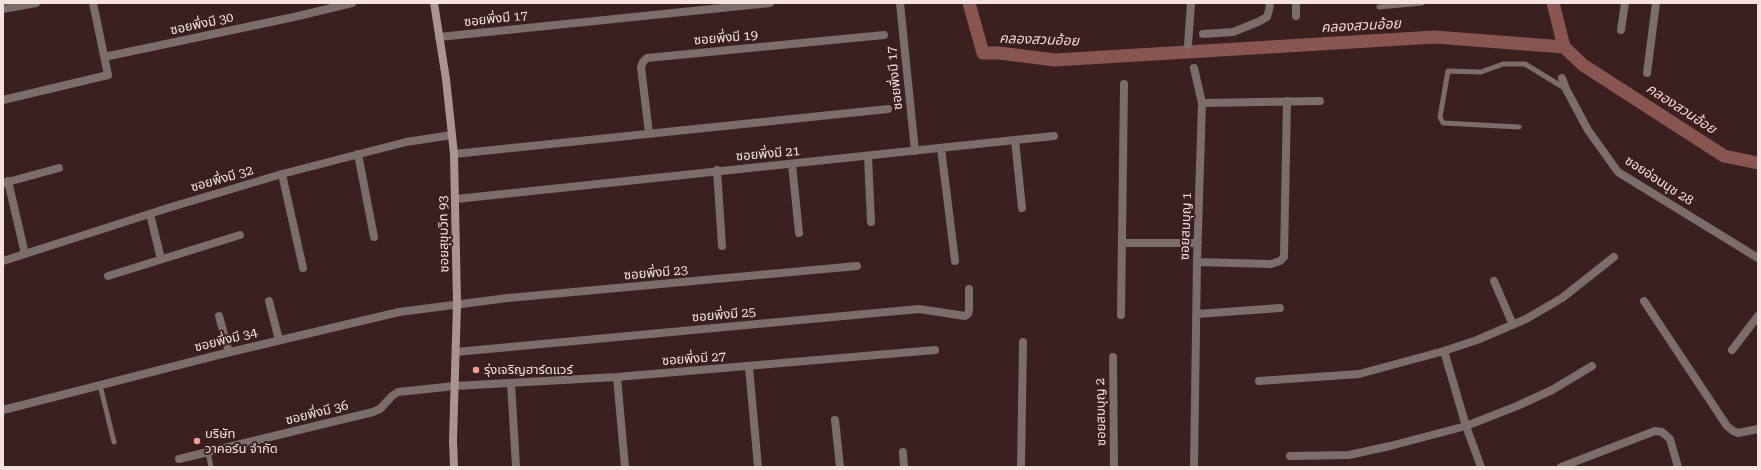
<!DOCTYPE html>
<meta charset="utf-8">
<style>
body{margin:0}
#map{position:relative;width:1761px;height:470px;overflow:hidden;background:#3a201f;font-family:"Roboto Serif",serif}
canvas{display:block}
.frame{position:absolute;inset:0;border:4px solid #f4e2e0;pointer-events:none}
</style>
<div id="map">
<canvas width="1761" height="470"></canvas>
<div class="frame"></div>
</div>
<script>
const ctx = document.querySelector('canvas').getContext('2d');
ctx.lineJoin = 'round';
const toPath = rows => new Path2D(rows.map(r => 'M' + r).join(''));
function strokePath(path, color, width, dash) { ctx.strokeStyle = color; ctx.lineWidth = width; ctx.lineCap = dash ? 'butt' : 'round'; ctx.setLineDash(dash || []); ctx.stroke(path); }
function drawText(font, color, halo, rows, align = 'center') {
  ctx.font = font + ' "Roboto Serif","Noto Sans Thai",serif'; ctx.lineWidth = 4; ctx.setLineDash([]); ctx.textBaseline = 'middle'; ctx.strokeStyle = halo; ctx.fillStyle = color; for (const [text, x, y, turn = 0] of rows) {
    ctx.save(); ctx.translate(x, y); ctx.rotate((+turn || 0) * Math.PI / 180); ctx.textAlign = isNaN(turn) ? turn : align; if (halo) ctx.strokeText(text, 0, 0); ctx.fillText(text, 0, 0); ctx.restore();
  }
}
strokePath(toPath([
 [969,3,983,53,999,53,1055,60,1435,37,1564,47,1583,65,1724,156,1758,163],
 [1553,3,1564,47]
]), '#895551', 13);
strokePath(toPath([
 [1379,7,1422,3],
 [1519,127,1443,123,1440,117,1448,71,1481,72,1503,64,1525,64,1566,89],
 [100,385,114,442],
 [208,452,211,467]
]), '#7b6d6c', 5);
strokePath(toPath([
 [900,3,915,151],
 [3,9,36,3],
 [1296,16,1296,3],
 [1621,30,1625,3],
 [1203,34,1233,32,1258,22,1267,17,1269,10,1270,3],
 [439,37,770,3],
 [1188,45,1191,3],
 [104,57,294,17,352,3],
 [1194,68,1202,103],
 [1647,73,1656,3],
 [1562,78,1566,89,1588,130,1618,172,1758,258],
 [3,100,108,75,93,3],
 [649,133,641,67,643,62,647,58,884,35],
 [1015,140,1054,136],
 [941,148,955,261],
 [358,154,374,237],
 [454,154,888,109],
 [868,156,871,222],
 [792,164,799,233],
 [717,170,722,246],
 [282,174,303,268],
 [8,181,25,254],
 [4,183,59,168],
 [456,199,1015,140,1022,208],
 [150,214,161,259],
 [1122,243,1198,243],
 [3,261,168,208,282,174,406,142,452,135],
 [1197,262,1271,264,1280,261,1284,257,1287,101],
 [108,276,240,235],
 [1494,281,1513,325],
 [269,301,279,340],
 [1644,301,1727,426,1733,431,1738,433,1758,429],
 [1197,314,1280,308],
 [1121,315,1124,84],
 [219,316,229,352],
 [1732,350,1758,316],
 [1444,351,1466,426,1481,467],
 [456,352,919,309,965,316,968,314,969,310,969,289],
 [1113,357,1114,467],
 [749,367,758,467],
 [617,377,625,467],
 [1259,381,1359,374,1444,351,1477,340,1526,319,1562,298,1614,257],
 [511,383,516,467],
 [3,410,222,354,399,312,508,298,857,266],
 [835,420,840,467],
 [903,452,904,467],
 [1290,456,1349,455,1390,446,1466,426,1517,406,1552,390,1592,366],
 [179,459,373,412,380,409,392,396,398,392,455,386,617,377,935,350],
 [1021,467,1023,342],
 [1194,467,1197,262,1202,103,1320,101],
 [1561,467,1655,431,1662,432,1670,439,1678,467]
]), '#7b6d6c', 8);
strokePath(toPath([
 [434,3,446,79,454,154,457,304,453,441,454,467]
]), '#aa9492', 8);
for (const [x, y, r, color] of [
 [476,370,4,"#f59c96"],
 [197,441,4,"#f59c96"]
]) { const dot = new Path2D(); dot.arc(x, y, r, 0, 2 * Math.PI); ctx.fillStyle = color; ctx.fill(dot); strokePath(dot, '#3a201f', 1.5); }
drawText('13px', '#f4e2e0', '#3a201f', [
 ["ซอยพึ่งมี 17",496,19,-6],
 ["ซอยพึ่งมี 30",202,24,-12],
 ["ซอยพึ่งมี 19",726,38,-5],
 ["ซอยพึ่งมี 17",895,78,-96],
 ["ซอยพึ่งมี 21",768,154,-5],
 ["ซอยพึ่งมี 32",222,179,-16],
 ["ซอยอ่อนนุช 28",1659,181,33],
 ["ซอยสมบุญ 1",1186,226,-88],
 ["ซอยสุขุมวิท 93",444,234,-91],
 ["ซอยพึ่งมี 23",656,273,-5],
 ["ซอยพึ่งมี 25",724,315,-5],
 ["ซอยพึ่งมี 34",226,340,-14],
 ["ซอยพึ่งมี 27",694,359,-4],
 ["ซอยสมบุญ 2",1101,412,-91],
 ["ซอยพึ่งมี 36",317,413,-14]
]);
drawText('13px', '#f4e2e0', '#3a201f', [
 ["รุ่งเจริญฮาร์ดแวร์",484,370],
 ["บริษัท",205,434],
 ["วาคอร์น จำกัด",205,449]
], 'left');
drawText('italic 14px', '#f7d3d0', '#3a201f', [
 ["คลองสวนอ้อย",1361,26,-3],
 ["คลองสวนอ้อย",1039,40,2],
 ["คลองสวนอ้อย",1681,109,33]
]);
</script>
